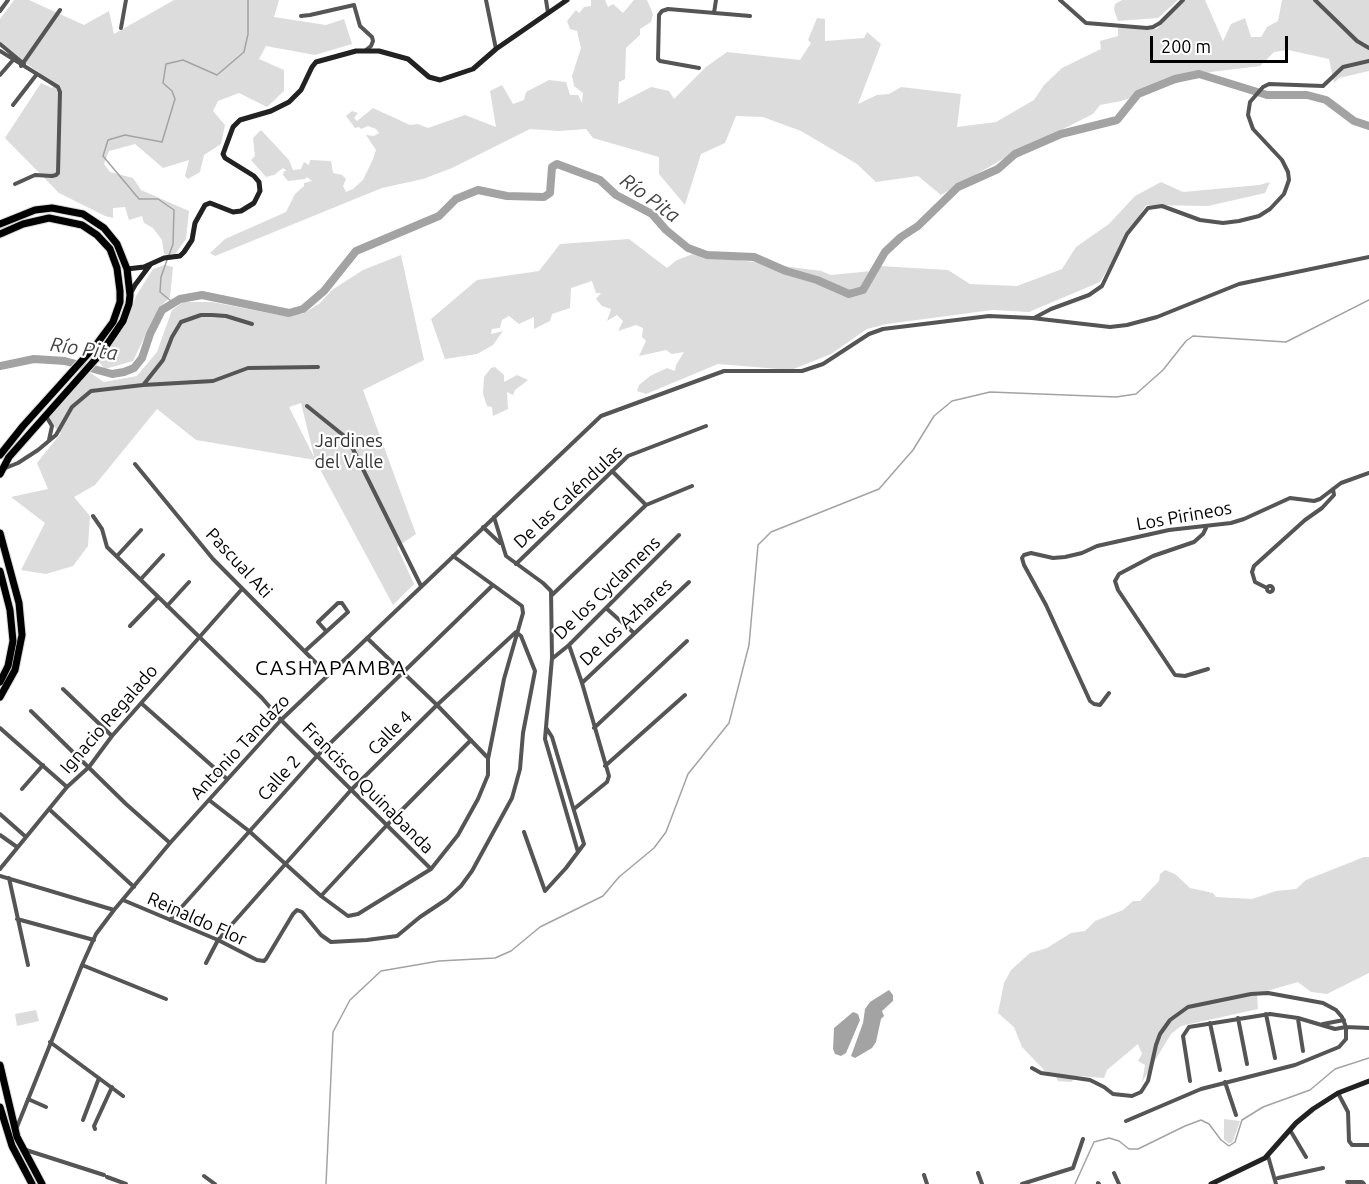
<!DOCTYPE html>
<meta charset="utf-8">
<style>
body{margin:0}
#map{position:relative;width:1369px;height:1184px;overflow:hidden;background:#fff;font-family:Ubuntu,sans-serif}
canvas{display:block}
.scale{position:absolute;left:1150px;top:36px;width:138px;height:27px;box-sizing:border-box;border:3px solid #000;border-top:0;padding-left:8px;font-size:18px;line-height:21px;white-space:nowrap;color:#000;-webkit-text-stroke:4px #fff;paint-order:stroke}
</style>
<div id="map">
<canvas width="1369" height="1184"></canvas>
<div class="scale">200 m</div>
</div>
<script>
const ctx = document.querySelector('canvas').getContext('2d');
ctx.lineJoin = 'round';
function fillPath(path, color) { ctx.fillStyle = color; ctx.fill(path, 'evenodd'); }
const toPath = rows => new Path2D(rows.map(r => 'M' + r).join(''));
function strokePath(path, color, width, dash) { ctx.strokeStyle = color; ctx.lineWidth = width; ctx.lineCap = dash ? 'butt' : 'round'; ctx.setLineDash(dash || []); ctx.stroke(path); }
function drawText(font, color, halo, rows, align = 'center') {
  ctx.font = font + ' Ubuntu,sans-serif'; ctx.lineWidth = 4.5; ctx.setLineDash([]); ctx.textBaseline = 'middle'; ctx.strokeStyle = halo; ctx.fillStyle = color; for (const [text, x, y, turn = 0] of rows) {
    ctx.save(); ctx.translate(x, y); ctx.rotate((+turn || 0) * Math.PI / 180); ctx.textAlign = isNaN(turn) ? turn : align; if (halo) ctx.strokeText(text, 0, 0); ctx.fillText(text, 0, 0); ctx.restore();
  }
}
fillPath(toPath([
 [14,0,29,0,84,25,109,11,114,34,174,0,279,0,274,17,326,25,344,19,352,44,315,55,266,46,259,59,284,70,284,91,267,107,239,93,218,101,213,111,225,125,221,144,204,155,200,172,188,179,185,176,189,160,163,168,135,144,109,151,104,164,110,172,133,178,141,190,189,211,186,239,173,257,164,254,162,240,153,228,144,223,142,216,129,220,125,207,113,208,113,218,105,216,59,193,5,138,41,83,52,88,55,84,0,45,0,19],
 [591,0,605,0,608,7,613,4,623,13,634,0,647,0,653,14,651,22,640,29,640,35,626,48,625,79,619,82,618,104,651,87,669,91,674,99,706,67,727,52,800,60,811,43,808,40,817,18,825,19,825,41,864,38,867,32,881,44,858,104,877,95,889,94,901,87,961,94,957,127,996,122,1034,100,1044,85,1062,68,1101,49,1100,41,1118,36,1118,28,1157,29,1185,0,1205,0,1223,41,1231,24,1245,18,1251,37,1261,37,1267,27,1278,21,1282,0,1369,0,1369,71,1339,78,1334,83,1329,59,1288,50,1274,52,1260,66,1211,72,1121,101,1100,105,1093,114,1001,160,941,195,918,176,876,182,857,164,801,131,763,117,736,116,725,143,701,154,685,205,659,174,659,157,593,138,586,129,559,131,530,129,452,168,423,179,382,188,215,256,210,253,225,239,286,212,295,194,304,186,304,183,312,181,307,177,305,179,288,181,283,175,284,171,287,171,283,168,274,175,266,177,251,160,255,156,253,138,261,130,289,160,293,170,301,169,304,162,309,165,310,160,331,161,333,173,342,175,346,179,343,186,346,192,353,189,363,180,373,159,376,150,366,135,374,136,379,133,376,129,368,126,361,129,359,127,355,128,346,116,352,111,358,113,354,118,357,121,373,108,410,125,418,124,428,128,465,115,496,127,490,91,502,85,513,104,524,100,526,92,549,80,566,82,570,95,578,95,582,103,583,93,574,86,572,76,581,48,577,31,570,29,567,21,576,10,579,13,584,7,591,6],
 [1122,0,1178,0,1158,18,1118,21,1114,10,1115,4],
 [1161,182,1183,192,1259,185,1270,182,1265,193,1208,206,1146,205,1100,282,1029,312,992,310,887,324,867,329,831,354,791,370,718,364,646,394,637,391,639,385,650,376,667,368,675,371,676,365,684,352,672,354,666,350,639,356,646,341,642,337,643,328,636,325,618,331,623,321,617,315,607,321,611,309,602,306,596,299,601,293,596,293,592,281,571,288,570,308,552,314,550,321,534,329,534,317,519,324,509,316,502,320,500,328,492,329,491,334,503,331,493,345,477,354,445,359,431,319,477,280,539,271,560,244,629,239,667,268,677,260,693,254,821,271,831,275,871,271,879,266,948,270,970,284,1017,286,1062,269,1076,247,1109,224,1135,196],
 [401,255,424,360,363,390,416,534,397,547,414,584,393,605,315,460,196,440,157,409,95,485,74,497,90,516,88,546,73,566,46,574,21,570,45,523,11,497,48,489,37,463,61,433,46,419,73,387,89,372,104,382,137,376,157,352,172,310,183,302,212,302,279,315,302,314,319,304,332,290,363,270],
 [301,403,314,456,314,457,289,407],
 [165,265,173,267,170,297,158,309,133,361,105,369,99,362,125,326,136,296,153,269],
 [495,367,504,375,504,382,517,375,528,380,515,390,513,395,507,392,508,409,493,416,492,407,487,406,483,394,484,377,491,368],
 [1364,857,1369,857,1369,973,1327,994,1311,992,1298,982,1260,993,1257,995,1258,1009,1181,1026,1171,1034,1142,1082,1145,1065,1138,1061,1142,1054,1138,1044,1107,1070,1104,1078,1078,1076,1071,1082,1058,1081,1055,1075,1045,1071,1022,1047,1014,1027,998,1013,1004,983,1011,970,1030,953,1047,948,1071,933,1085,931,1095,921,1123,910,1133,901,1140,901,1159,881,1160,874,1165,870,1175,874,1190,888,1213,893,1216,897,1252,899,1276,891,1296,889,1306,880],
 [36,1010,39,1021,17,1026,15,1014],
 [1224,1119,1240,1121,1233,1141,1231,1143,1228,1143,1224,1139]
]), '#dcdcdc');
fillPath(toPath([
 [889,990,893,995,893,1001,882,1011,884,1016,881,1019,876,1042,872,1048,855,1058,851,1056,863,1023,865,1009,870,1002],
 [853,1012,858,1014,860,1020,846,1053,841,1056,835,1054,833,1049,834,1028]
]), '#a3a3a3');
strokePath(toPath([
 [169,255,173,244,174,210,158,199,139,199,103,156,108,140,125,135,162,142,175,99,172,91,163,83,166,64,183,60,217,75,244,52,248,34,248,0],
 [167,260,161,277,160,292,171,301],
 [619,877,654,848,666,832,688,774,729,723,749,645,758,545,771,532,879,489,913,450,934,416,952,401,990,392,1116,397,1136,394,1163,370,1186,341,1193,336,1286,342,1369,300],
 [326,1184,333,1032,350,1000,381,971,439,961,495,958,511,951,540,927,603,896,619,877],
 [1075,1184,1094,1142,1109,1138,1119,1141,1129,1149,1138,1149,1185,1126,1201,1120,1209,1124,1221,1140,1229,1146,1235,1142,1242,1120,1263,1107,1310,1090,1335,1069,1369,1058]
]), '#a3a3a3', 1.5);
strokePath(toPath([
 [0,366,34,359,65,361,112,374,124,372,134,368,142,358,150,334,162,310,180,299,202,295,289,313,303,309,324,291,356,251,439,216,456,199,478,190,507,196,544,197,550,193,552,167,557,164,600,180,616,195,652,214,666,230,688,248,707,255,754,257,786,271,817,280,849,294,863,290,885,252,901,237,918,226,958,187,998,169,1015,154,1061,134,1117,120,1138,94,1175,79,1199,74,1267,95,1307,95,1326,100,1354,121,1369,126]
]), '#a3a3a3', 8);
const highway = toPath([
 [0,224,35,210,52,208,83,214,104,228,117,244,127,269,130,295,129,304,123,321,102,352,9,457,0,474],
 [0,234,23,224,49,218,82,225,97,235,110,249,117,268,120,291,120,302,113,322,96,345,23,426,0,455],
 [0,533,19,603,22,635,15,670,0,697],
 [0,571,10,610,13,641,8,666,0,682],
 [0,1065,17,1137,42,1184],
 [0,1107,12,1146,32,1184]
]);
strokePath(highway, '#dbdbdb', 9);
strokePath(toPath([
 [486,0,496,49],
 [546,0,548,13],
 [1060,0,1086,23,1147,28,1153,27,1160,23,1183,0],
 [1315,0,1357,41,1369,48],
 [0,11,8,0],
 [714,13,716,0],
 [301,16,310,15,354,5,360,26,372,37,373,41,371,46,366,50],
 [121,28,126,0],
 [0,44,24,64],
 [0,51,58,87,60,92,58,173,56,175,52,176,35,175,15,184],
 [21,66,60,10],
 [699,68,660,61,658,59,659,15,662,11,668,9,750,16],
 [0,75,13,60],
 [13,105,37,74],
 [1034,318,1051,309,1089,295,1102,286,1127,234,1148,208,1162,206,1200,220,1223,223,1239,221,1259,216,1270,209,1284,194,1289,180,1288,172,1282,160,1253,129,1248,115,1250,102,1263,87,1269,84,1323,86,1343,67,1369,61],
 [144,384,163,360,172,337,181,322,201,315,212,315,226,316,252,324],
 [307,406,348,439,421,586],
 [46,416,52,426,49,440],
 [135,464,213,559,328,675],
 [3,469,18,463,38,450,56,435,72,407,91,391,143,385,213,381,248,368,318,367],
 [612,471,646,505],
 [93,516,102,529,107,547,262,698,281,720,431,869],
 [494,517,506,556,543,583,551,591,552,658,545,739,578,852],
 [1207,526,1203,534,1194,542,1153,556,1119,574,1115,581,1118,590,1175,675,1185,676,1208,669],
 [483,527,500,543],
 [117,556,141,530],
 [516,564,628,456,706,426],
 [141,579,163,555],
 '1267 589a3 3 0 1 1 6 0a3 3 0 1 1-6 0Z',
 [1267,588,1255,582,1252,572,1254,566,1305,520,1322,508,1334,495,1333,489],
 [552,595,646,505,692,486],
 [167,606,189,582],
 [606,608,634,633],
 [130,626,158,597],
 [367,638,437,705,488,758],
 [569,645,582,683,609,776,607,782,574,809],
 [305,651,348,612,342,603,338,603,318,622,326,631],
 [553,658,569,645,679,535],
 [583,682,689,582],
 [63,689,112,736],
 [1109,693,1100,705,1094,704,1090,701,1046,605,1024,565,1022,558,1024,555,1031,553,1053,558,1065,557,1082,553,1097,546,1169,530,1231,523,1244,519,1290,498,1314,501,1320,499,1341,483,1369,473],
 [141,703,227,779],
 [31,711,126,804,170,843],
 [0,728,67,787],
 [594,728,687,641],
 [605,766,685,695],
 [22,789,43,765],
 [209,800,249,831,321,896,348,916,358,914,431,869,458,835,478,799,488,775,488,759,504,679,523,613,522,606,453,556],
 [49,809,134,887],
 [0,814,26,837],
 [524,832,545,891,566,868,584,844,552,737,547,729],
 [0,835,17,847],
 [0,869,67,787,89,767,112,736,242,589],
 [0,876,114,910],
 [9,878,28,965],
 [321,896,387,825,471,740],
 [123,900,218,940,257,960,264,961,266,959,293,914,297,910,302,912,321,935,331,942,367,940,397,936,420,917,447,899,461,886,472,871,512,798,520,769,523,733,535,671,521,636,516,632,437,705,351,790,218,940,206,963],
 [17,919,94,940],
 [170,920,317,756,493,585],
 [82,965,166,999],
 [1266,1014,1275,1058],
 [1238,1018,1247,1064],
 [1298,1019,1303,1051],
 [1210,1023,1220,1070],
 [1323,1024,1344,1020],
 [50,1042,123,1096],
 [1032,1068,1041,1073,1090,1080,1104,1087,1113,1094,1132,1096,1141,1092,1148,1081,1156,1045,1160,1034,1170,1020,1188,1007,1251,994,1268,993,1323,1003,1336,1010,1342,1017,1346,1027,1346,1039,1339,1047,1295,1065,1201,1089,1126,1121],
 [1190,1081,1183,1036,1189,1027,1270,1014,1298,1018,1335,1029,1346,1027,1369,1028],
 [1225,1082,1236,1115],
 [1338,1093,1348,1112,1349,1141,1352,1145,1369,1145],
 [28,1099,46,1107],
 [83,1120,99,1078],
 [17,1127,82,965,96,934,114,910,170,843,281,720,601,416,724,371,802,371,823,364,869,334,883,329,989,316,1032,318,1110,327,1127,325,1157,317,1239,284,1369,257],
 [95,1129,94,1126,112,1087],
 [1290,1130,1306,1157],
 [26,1150,104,1175],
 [1268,1156,1276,1184],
 [978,1173,982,1184],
 [1114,1173,1119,1184],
 [924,1175,927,1184],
 [204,1176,215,1184],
 [107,1177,126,1184],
 [1278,1178,1323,1168],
 [1347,1182,1362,1182,1364,1184],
 [1098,1183,1099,1184],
 [1022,1184,1073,1168,1083,1139]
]), '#555', 4);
strokePath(toPath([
 [127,269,144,267,164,258,180,256,184,252,192,240,195,223,205,205,210,203,233,212,241,211,254,203,260,191,259,182,254,176,225,158,223,154,233,127,240,120,271,111,289,102,301,90,312,67,316,62,356,51,379,51,408,59,429,77,440,80,473,69,496,49,567,0],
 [130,294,135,285,150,265],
 [1211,1184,1265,1158,1296,1123,1313,1109,1338,1093,1369,1081]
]), '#222', 5);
strokePath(highway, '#000', 7);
drawText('18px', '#333', '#fff', [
 ["Jardines",349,441],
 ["del Valle",349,462]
]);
drawText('18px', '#000', '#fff', [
 ["De las Caléndulas",568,497,-43],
 ["Los Pirineos",1184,516,-10],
 ["Pascual Ati",239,563,47],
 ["De los Cyclamens",607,588,-44],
 ["De los Azhares",626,622,-43],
 ["Ignacio Regalado",109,719,-49],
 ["Calle 4",390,733,-45],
 ["Antonio Tandazo",240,747,-47],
 ["Calle 2",279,778,-48],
 ["Francisco Quinabanda",368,788,45],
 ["Reinaldo Flor",197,919,24]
]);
drawText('italic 20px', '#444', '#fff', [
 ["Río Pita",650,198,36],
 ["Río Pita",84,349,8]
]);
ctx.letterSpacing = '1.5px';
drawText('21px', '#000', '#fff', [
 ["CASHAPAMBA",331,668]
]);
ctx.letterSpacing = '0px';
</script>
